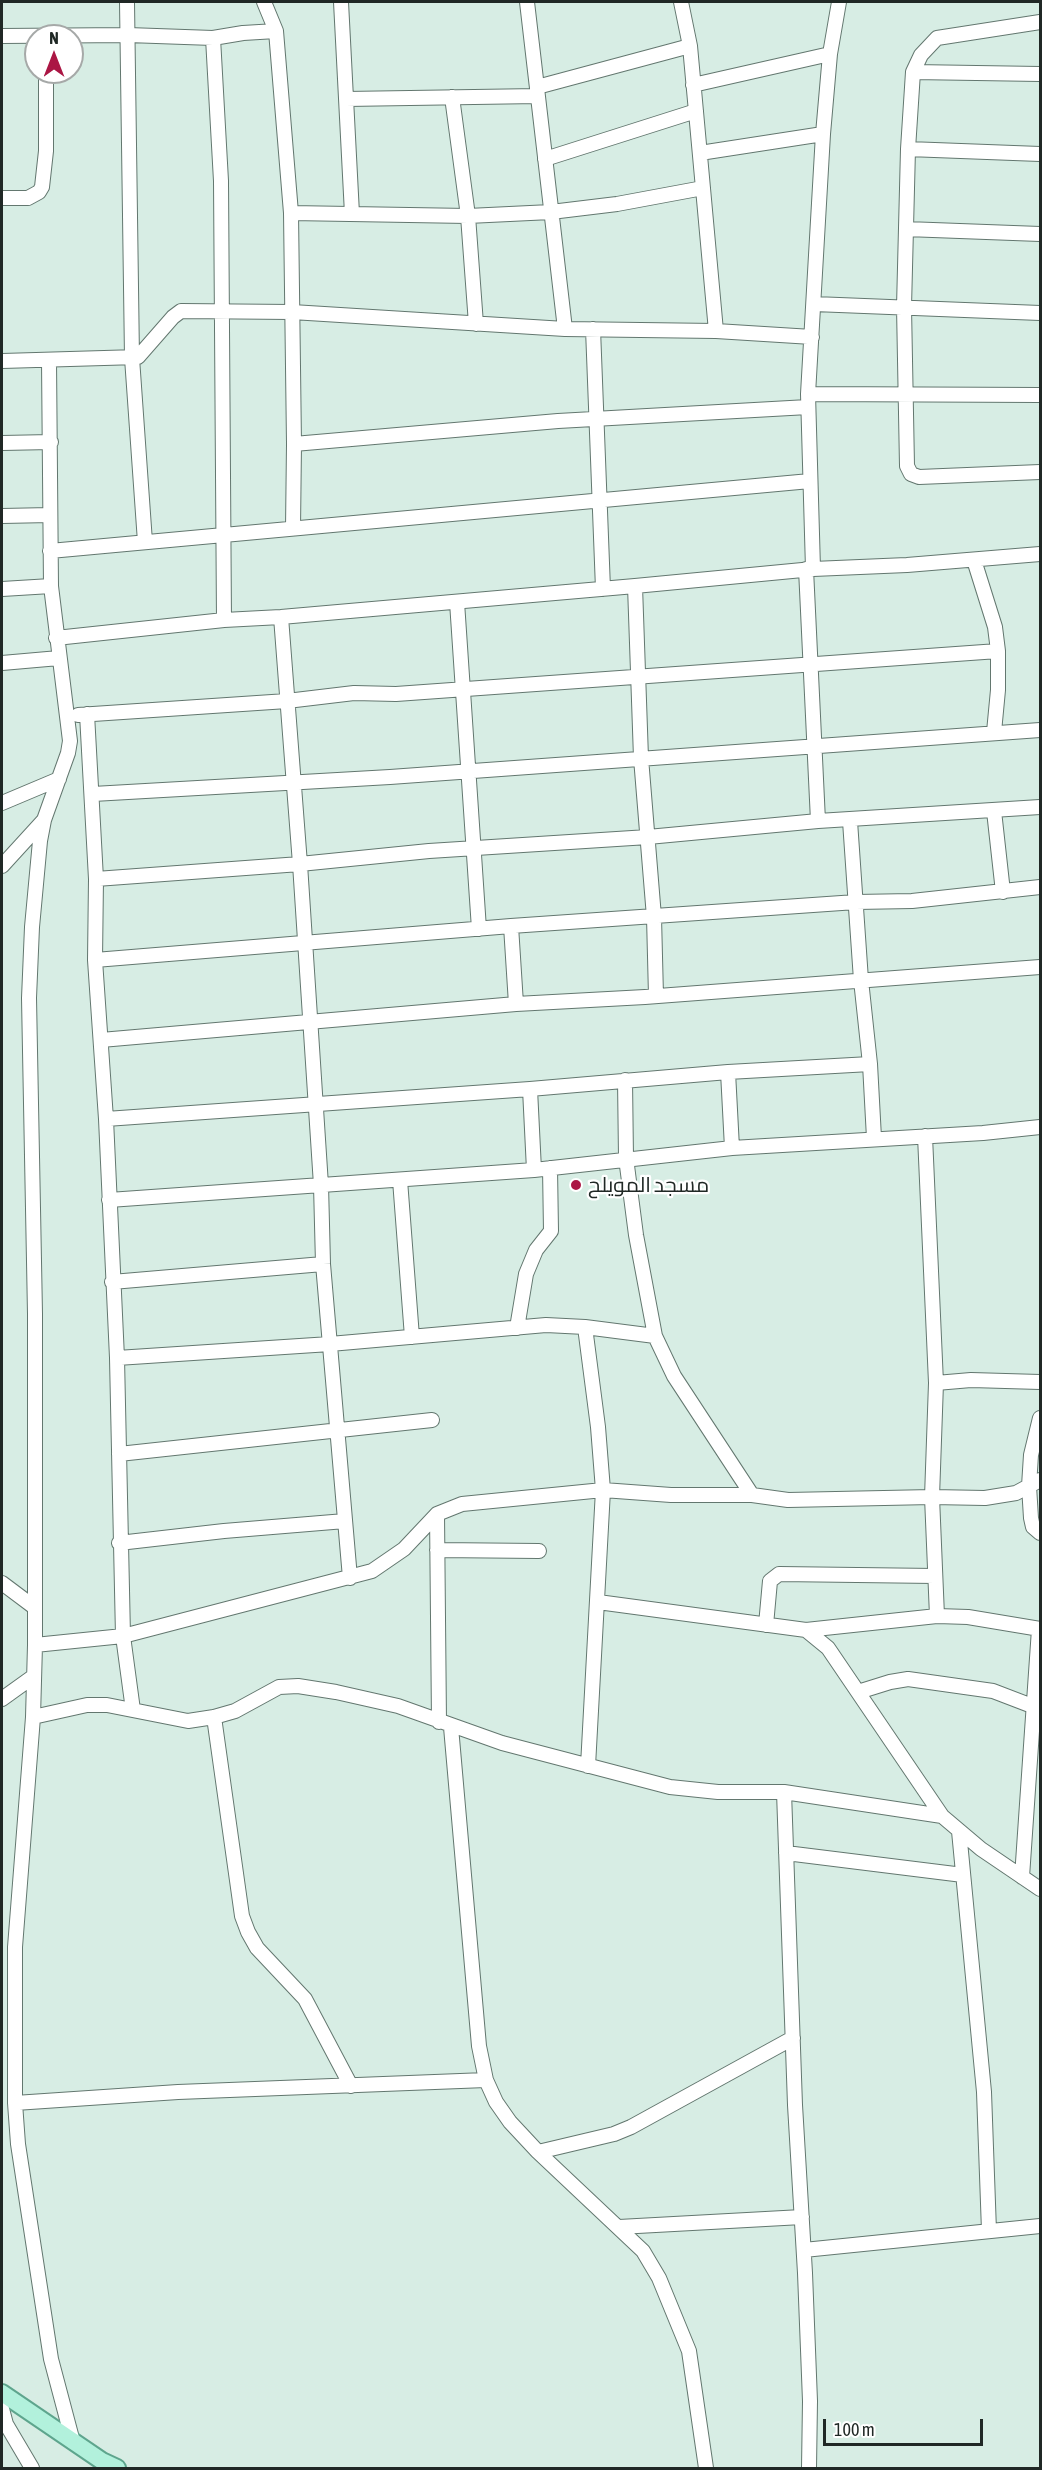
<!DOCTYPE html>
<meta charset="utf-8">
<style>
body{margin:0}
#map{position:relative;width:1042px;height:2470px;overflow:hidden;background:#d7ede4;font-family:"Asap Condensed",sans-serif}
canvas{display:block}
.frame{position:absolute;inset:0;border:3px solid #202825;pointer-events:none}
.north{position:absolute;left:24px;top:24px;width:60px;height:60px;box-sizing:border-box;background:#fff;border:2px solid #a6a9a8;border-radius:50%;rotate:0deg;font-size:16px;font-weight:700;line-height:24px;text-align:center;color:#202825}
.north::after{content:'';display:block;margin:auto;width:21px;height:27px;background:#ab1644;clip-path:polygon(50% 0,100% 100%,50% 72%,0 100%)}
.scale{position:absolute;left:823px;top:2419px;width:160px;height:27px;box-sizing:border-box;border:3px solid #202825;border-top:0;padding-left:8px;font-size:18px;line-height:21px;white-space:nowrap;color:#202825;-webkit-text-stroke:4px #fff;paint-order:stroke}
</style>
<div id="map">
<canvas width="1042" height="2470"></canvas>
<div class="frame"></div>
<div class="north">N</div>
<div class="scale">100 m</div>
</div>
<script>
const ctx = document.querySelector('canvas').getContext('2d');
ctx.lineJoin = 'round';
const toPath = rows => new Path2D(rows.map(r => 'M' + r).join(''));
function strokePath(path, color, width, dash) { ctx.strokeStyle = color; ctx.lineWidth = width; ctx.lineCap = dash ? 'butt' : 'round'; ctx.setLineDash(dash || []); ctx.stroke(path); }
function drawText(font, color, halo, rows, align = 'center') {
  ctx.font = font + ' "Asap Condensed",Cairo,sans-serif'; ctx.lineWidth = 4.5; ctx.setLineDash([]); ctx.textBaseline = 'middle'; ctx.strokeStyle = halo; ctx.fillStyle = color; for (const [text, x, y, turn = 0] of rows) {
    ctx.save(); ctx.translate(x, y); ctx.rotate((+turn || 0) * Math.PI / 180); ctx.textAlign = isNaN(turn) ? turn : align; if (halo) ctx.strokeText(text, 0, 0); ctx.fillText(text, 0, 0); ctx.restore();
  }
}
const minor = toPath([
 [127,2,132,358,145,542],
 [264,2,276,31,291,213,294,444,293,528],
 [341,2,352,214],
 [527,2,565,329],
 [681,2,690,46,716,331],
 [1040,22,937,38,921,55,913,72,908,149,904,307,907,466,911,474,919,477,1040,472],
 [2,36,128,35,213,38,243,33,276,31],
 [213,38,221,181,224,620],
 [913,72,1040,74],
 [693,85,830,54],
 [537,87,690,46],
 [452,97,468,216,476,324],
 [346,99,538,96],
 [908,149,1040,154],
 [700,153,823,134],
 [545,159,696,111],
 [2,198,28,198,39,192,42,187,46,151,46,72],
 [291,213,468,216,551,212,617,204,703,188],
 [906,229,1040,234],
 [814,304,1040,313],
 [593,329,603,589],
 [2,361,138,357,173,317,181,311,292,312,565,329,716,331,812,337],
 [49,361,51,586,70,741,68,753,44,820,40,841,32,927,29,998,35,1314,35,1645,33,1717,15,1947,15,2103,18,2144,51,2359,73,2442],
 [808,394,1040,395],
 [2,443,51,442],
 [294,444,558,421,808,407],
 [2,516,50,515],
 [50,551,810,481],
 [974,560,995,627,998,651,998,690,994,732],
 [806,569,818,821],
 [813,569,808,394,823,134,830,54,839,2],
 [635,586,641,758,654,917,656,996],
 [2,589,51,586],
 [457,602,479,929],
 [281,617,300,864,321,1185,323,1264,350,1578],
 [56,638,224,620,281,617,635,586,813,569,907,565,1040,554],
 [2,663,59,658],
 [87,714,96,879,95,960,106,1119,117,1358,123,1636,133,1710],
 [78,715,287,701,354,693,396,694,998,651],
 [93,794,390,777,1040,730],
 [2,803,59,779],
 [994,811,1003,892],
 [850,821,861,980,870,1064,874,1138],
 [2,866,44,820],
 [96,879,300,864,429,851,648,837,818,821,1040,807],
 [511,926,516,1004],
 [95,960,511,926,856,902,912,901,1040,887],
 [101,1040,516,1004,645,997,1040,967],
 [728,1072,732,1148],
 [625,1080,626,1158,636,1235,655,1336,674,1376,752,1495],
 [530,1089,534,1170],
 [106,1119,530,1089,728,1072,870,1064],
 [925,1136,936,1383,932,1497,937,1616],
 [400,1180,412,1337],
 [109,1200,534,1170,732,1148,983,1133,1040,1127],
 [112,1282,323,1264],
 [585,1327,598,1427,603,1490,588,1766],
 [517,1328,526,1274,536,1250,551,1231,550,1168],
 [117,1358,330,1344,546,1325,585,1327,655,1336],
 [936,1383,971,1380,1040,1382],
 [1040,1418,1031,1455,1029,1486,1031,1518,1033,1527,1040,1533],
 [119,1454,432,1420],
 [437,1514,439,1722],
 [119,1543,224,1531,345,1521],
 [437,1550,539,1551],
 [2,1583,34,1607],
 [598,1602,806,1630,937,1616,968,1617,1040,1629],
 [766,1625,770,1581,779,1574,935,1576],
 [806,1630,828,1648,942,1816,981,1849,1040,1889],
 [35,1645,123,1636,372,1571,404,1549,437,1514,462,1504,603,1490,671,1495,752,1495,788,1500,932,1497,985,1498,1016,1493,1040,1480],
 [858,1692,890,1682,908,1679,993,1691,1040,1709],
 [2,1699,34,1676],
 [33,1717,87,1705,107,1705,188,1721,214,1717,235,1711,279,1687,298,1686,336,1692,398,1706,502,1743,670,1787,718,1792,784,1792,942,1816],
 [214,1717,242,1916,248,1932,257,1948,305,1999,351,2086],
 [451,1727,479,2046,486,2080,496,2102,510,2122,538,2152,643,2251,659,2278,689,2351,706,2468],
 [784,1792,795,2105,805,2273,810,2401,809,2468],
 [959,1831,984,2092,989,2231],
 [786,1853,963,1875],
 [1022,1877,1039,1629],
 [15,2103,178,2092,486,2080],
 [538,2152,614,2134,631,2127,793,2038],
 [619,2227,802,2217],
 [804,2250,1040,2226],
 [2,2409,6,2424,32,2468]
]);
const major = toPath([
 [2,2393,102,2461,117,2468]
]);
strokePath(minor, '#63776f', 16);
strokePath(major, '#5ea58d', 20);
strokePath(minor, '#fff', 14);
strokePath(major, '#b2f1dc', 16);
for (const [x, y, r, color] of [
 [576,1185,6,"#ab1644"]
]) { const dot = new Path2D(); dot.arc(x, y, r, 0, 2 * Math.PI); ctx.fillStyle = color; ctx.fill(dot); strokePath(dot, '#fff', 2); }
drawText('21px', '#202825', '#fff', [
 ["مسجد المويلح",588,1185]
], 'left');
</script>
